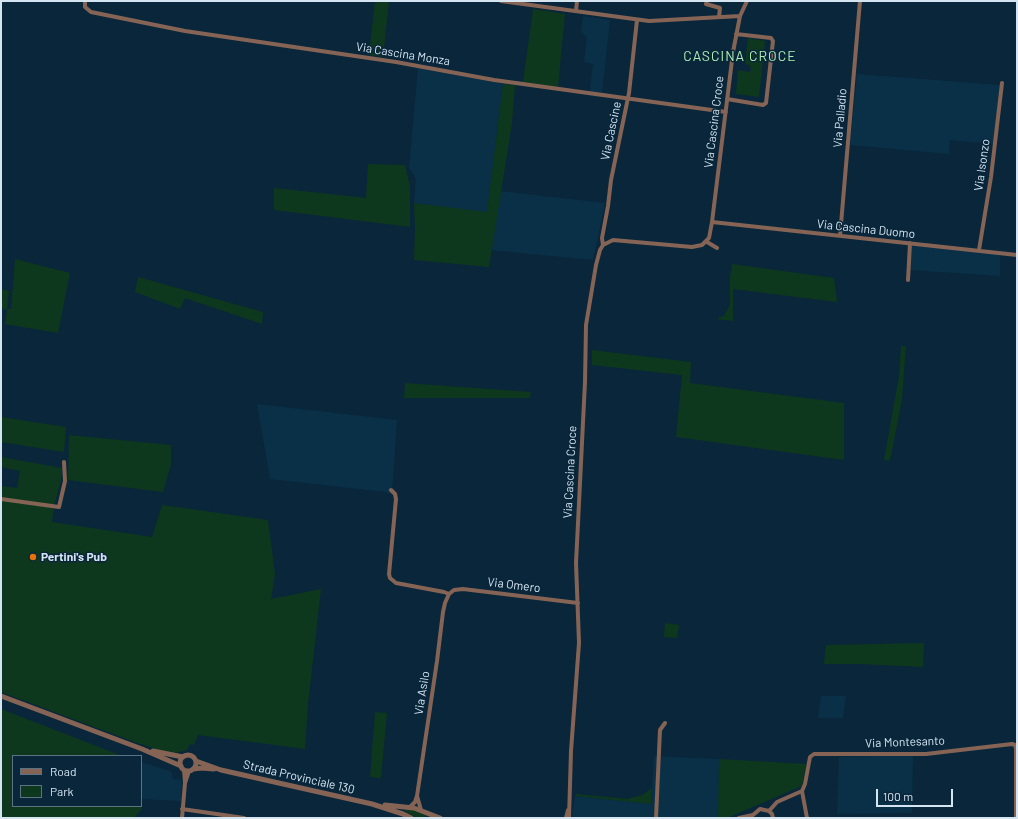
<!DOCTYPE html>
<style>
body{margin:0}
#map{position:relative;width:1018px;height:819px;overflow:hidden;background:#09263a;font-family:Barlow,sans-serif}
canvas{display:block}
.frame{position:absolute;inset:0;border:2px solid #d4e4f1;pointer-events:none}
.legend{position:absolute;left:12px;top:755px;width:130px;height:52px;box-sizing:border-box;background:#09263a;border:1px solid #5a7283;margin:0;padding:5px 7px;list-style:none;font-size:12px;color:#d4e4f1}
.legend li{display:flex;align-items:center;gap:8px;height:20px}
.legend b{width:20px;border:1px solid #5a7283}
.scale{position:absolute;left:876px;top:789px;width:77px;height:18px;box-sizing:border-box;border:2px solid #d4e4f1;border-top:0;padding-left:5px;font-size:12px;line-height:14px;white-space:nowrap;color:#d4e4f1;-webkit-text-stroke:3px #09263a;paint-order:stroke}
</style>
<div id="map">
<canvas width="1018" height="819"></canvas>
<div class="frame"></div>
<ul class="legend">
<li><b style="height:5px;background:#856455"></b>Road</li>
<li><b style="height:11px;background:#0e381d"></b>Park</li>
</ul>
<div class="scale">100 m</div>
</div>
<script>
const ctx = document.querySelector('canvas').getContext('2d');
ctx.lineJoin = 'round';
function fillPath(path, color) { ctx.fillStyle = color; ctx.fill(path, 'evenodd'); }
const toPath = rows => new Path2D(rows.map(r => 'M' + r).join(''));
function strokePath(path, color, width, dash) { ctx.strokeStyle = color; ctx.lineWidth = width; ctx.lineCap = dash ? 'butt' : 'round'; ctx.setLineDash(dash || []); ctx.stroke(path); }
function drawText(font, color, halo, rows, align = 'center') {
  ctx.font = font + ' Barlow,sans-serif'; ctx.lineWidth = 3; ctx.setLineDash([]); ctx.textBaseline = 'middle'; ctx.strokeStyle = halo; ctx.fillStyle = color; for (const [text, x, y, turn = 0] of rows) {
    ctx.save(); ctx.translate(x, y); ctx.rotate((+turn || 0) * Math.PI / 180); ctx.textAlign = isNaN(turn) ? turn : align; if (halo) ctx.strokeText(text, 0, 0); ctx.fillText(text, 0, 0); ctx.restore();
  }
}
fillPath(toPath([
 [583,16,610,20,602,93,598,92,598,97,589,96,593,64,584,62,587,38,581,31],
 [418,68,503,84,487,213,414,203,416,179,409,168],
 [857,74,1000,85,993,144,950,140,949,154,850,145],
 [500,191,605,203,593,260,491,250],
 [911,245,1000,254,1000,276,910,270],
 [257,404,397,420,392,495,385,492,270,479],
 [821,696,846,696,843,718,818,718],
 [654,756,719,759,718,818,572,818,575,796,651,804],
 [881,756,913,756,912,813,837,814,839,757],
 [141,762,170,771,172,773,173,779,182,780,181,801,141,799]
]), '#0a3048');
fillPath(toPath([
 [375,1,389,1,383,57,369,55],
 [533,9,565,14,558,87,523,82],
 [748,38,765,41,759,97,736,94,738,70,749,72,751,70,750,65,745,64],
 [503,84,515,85,512,123,489,267,414,260,415,230,414,203,487,212],
 [368,164,405,165,410,186,410,227,274,210,274,188,366,198],
 [15,259,70,273,58,333,5,324,7,310,1,308,1,289,9,291,7,309,11,309],
 [732,264,834,278,837,302,733,289,733,321,717,319,725,315,730,304,730,278],
 [138,277,263,312,262,324,185,298,180,309,135,292],
 [901,346,906,346,902,399,891,456,889,461,884,460,899,376],
 [592,350,691,362,690,383,844,403,844,460,676,437,682,375,592,365],
 [405,383,531,392,530,398,404,398],
 [1,417,66,427,64,452,1,442],
 [69,435,171,445,171,464,163,492,68,480],
 [1,457,62,468,61,480,54,506,52,522,152,537,162,505,268,520,275,574,271,599,321,589,308,704,305,749,198,735,194,745,190,744,187,750,175,753,167,753,129,740,1,692,1,486,17,488,20,471,1,467],
 [665,623,679,625,677,638,664,637],
 [924,643,923,667,860,664,824,664,826,645],
 [1,709,122,756,13,756,13,806,140,806,142,809,134,818,1,818],
 [375,712,387,713,381,778,370,777],
 [719,759,806,764,802,786,727,818,718,818],
 [652,788,651,804,575,796,576,794,628,799,642,795],
 [405,810,413,810,427,816,423,817,415,817,405,812]
]), '#0e381d');
strokePath(toPath([
 [85,1,85,7,91,12,185,31,396,62,494,80,726,112],
 [501,1,649,21,740,16],
 [707,1,706,4,720,8,719,17],
 [576,11,577,1],
 [727,99,763,105,766,103,773,41,771,38,736,34],
 [712,222,1017,255],
 [840,236,860,1],
 [707,242,717,248],
 [603,245,602,238,608,206,611,180,629,93,637,20],
 [979,250,991,177,1002,83],
 [908,280,910,243],
 [391,490,395,494,396,499,389,574,390,578,396,583,444,592,449,594],
 [1,499,59,507,65,481,64,462],
 [449,594,454,590,463,589,578,603],
 [184,770,185,782],
 [417,796,437,661,443,612,445,603,449,594],
 [409,808,415,802,417,796,421,810],
 [182,809,244,818],
 [769,811,777,802,802,791],
 [769,811,772,814,773,818],
 [182,818,185,783,189,771],
 [566,818,568,810],
 [569,818,571,751,579,643,576,563,585,382,586,325,596,265,600,250,603,245,613,240,692,247,702,245,709,238,712,222,733,52,740,16,747,1],
 [656,818,660,730,665,723],
 [739,818,753,815,760,809,769,811],
 [807,818,802,791,805,784,810,757,814,754,926,754,1012,744,1015,745,1016,748,1016,818]
]), '#856455', 4);
strokePath(toPath([
 [1,696,142,749,181,766],
 [153,751,183,757],
 '180 763a8 8 0 1 1 16 0a8 8 0 1 1-16 0Z',
 [196,761,221,770,372,804,403,814,411,818],
 [193,769,202,768,214,769],
 [385,805,414,808,440,818]
]), '#856455', 5);
for (const [x, y, r, color] of [
 [33,557,4,"#e8710a"]
]) { const dot = new Path2D(); dot.arc(x, y, r, 0, 2 * Math.PI); ctx.fillStyle = color; ctx.fill(dot); strokePath(dot, '#09263a', 1.5); }
drawText('12px', '#d4e4f1', '#09263a', [
 ["Via Cascina Monza",403,54,9],
 ["Via Palladio",840,118,-85],
 ["Via Cascina Croce",714,122,-83],
 ["Via Cascine",611,131,-78],
 ["Via Isonzo",982,165,-82],
 ["Via Cascina Duomo",866,229,6],
 ["Via Cascina Croce",570,472,-87],
 ["Via Omero",514,585,7],
 ["Via Asilo",422,693,-81],
 ["Via Montesanto",905,742,-2],
 ["Strada Provinciale 130",299,777,13]
]);
drawText('bold 12px', '#d4e4f1', '#09263a', [
 ["Pertini's Pub",41,557]
], 'left');
ctx.letterSpacing = '1px';
drawText('14px', '#aeecb3', '#09263a', [
 ["CASCINA CROCE",740,56]
]);
ctx.letterSpacing = '0px';
</script>
